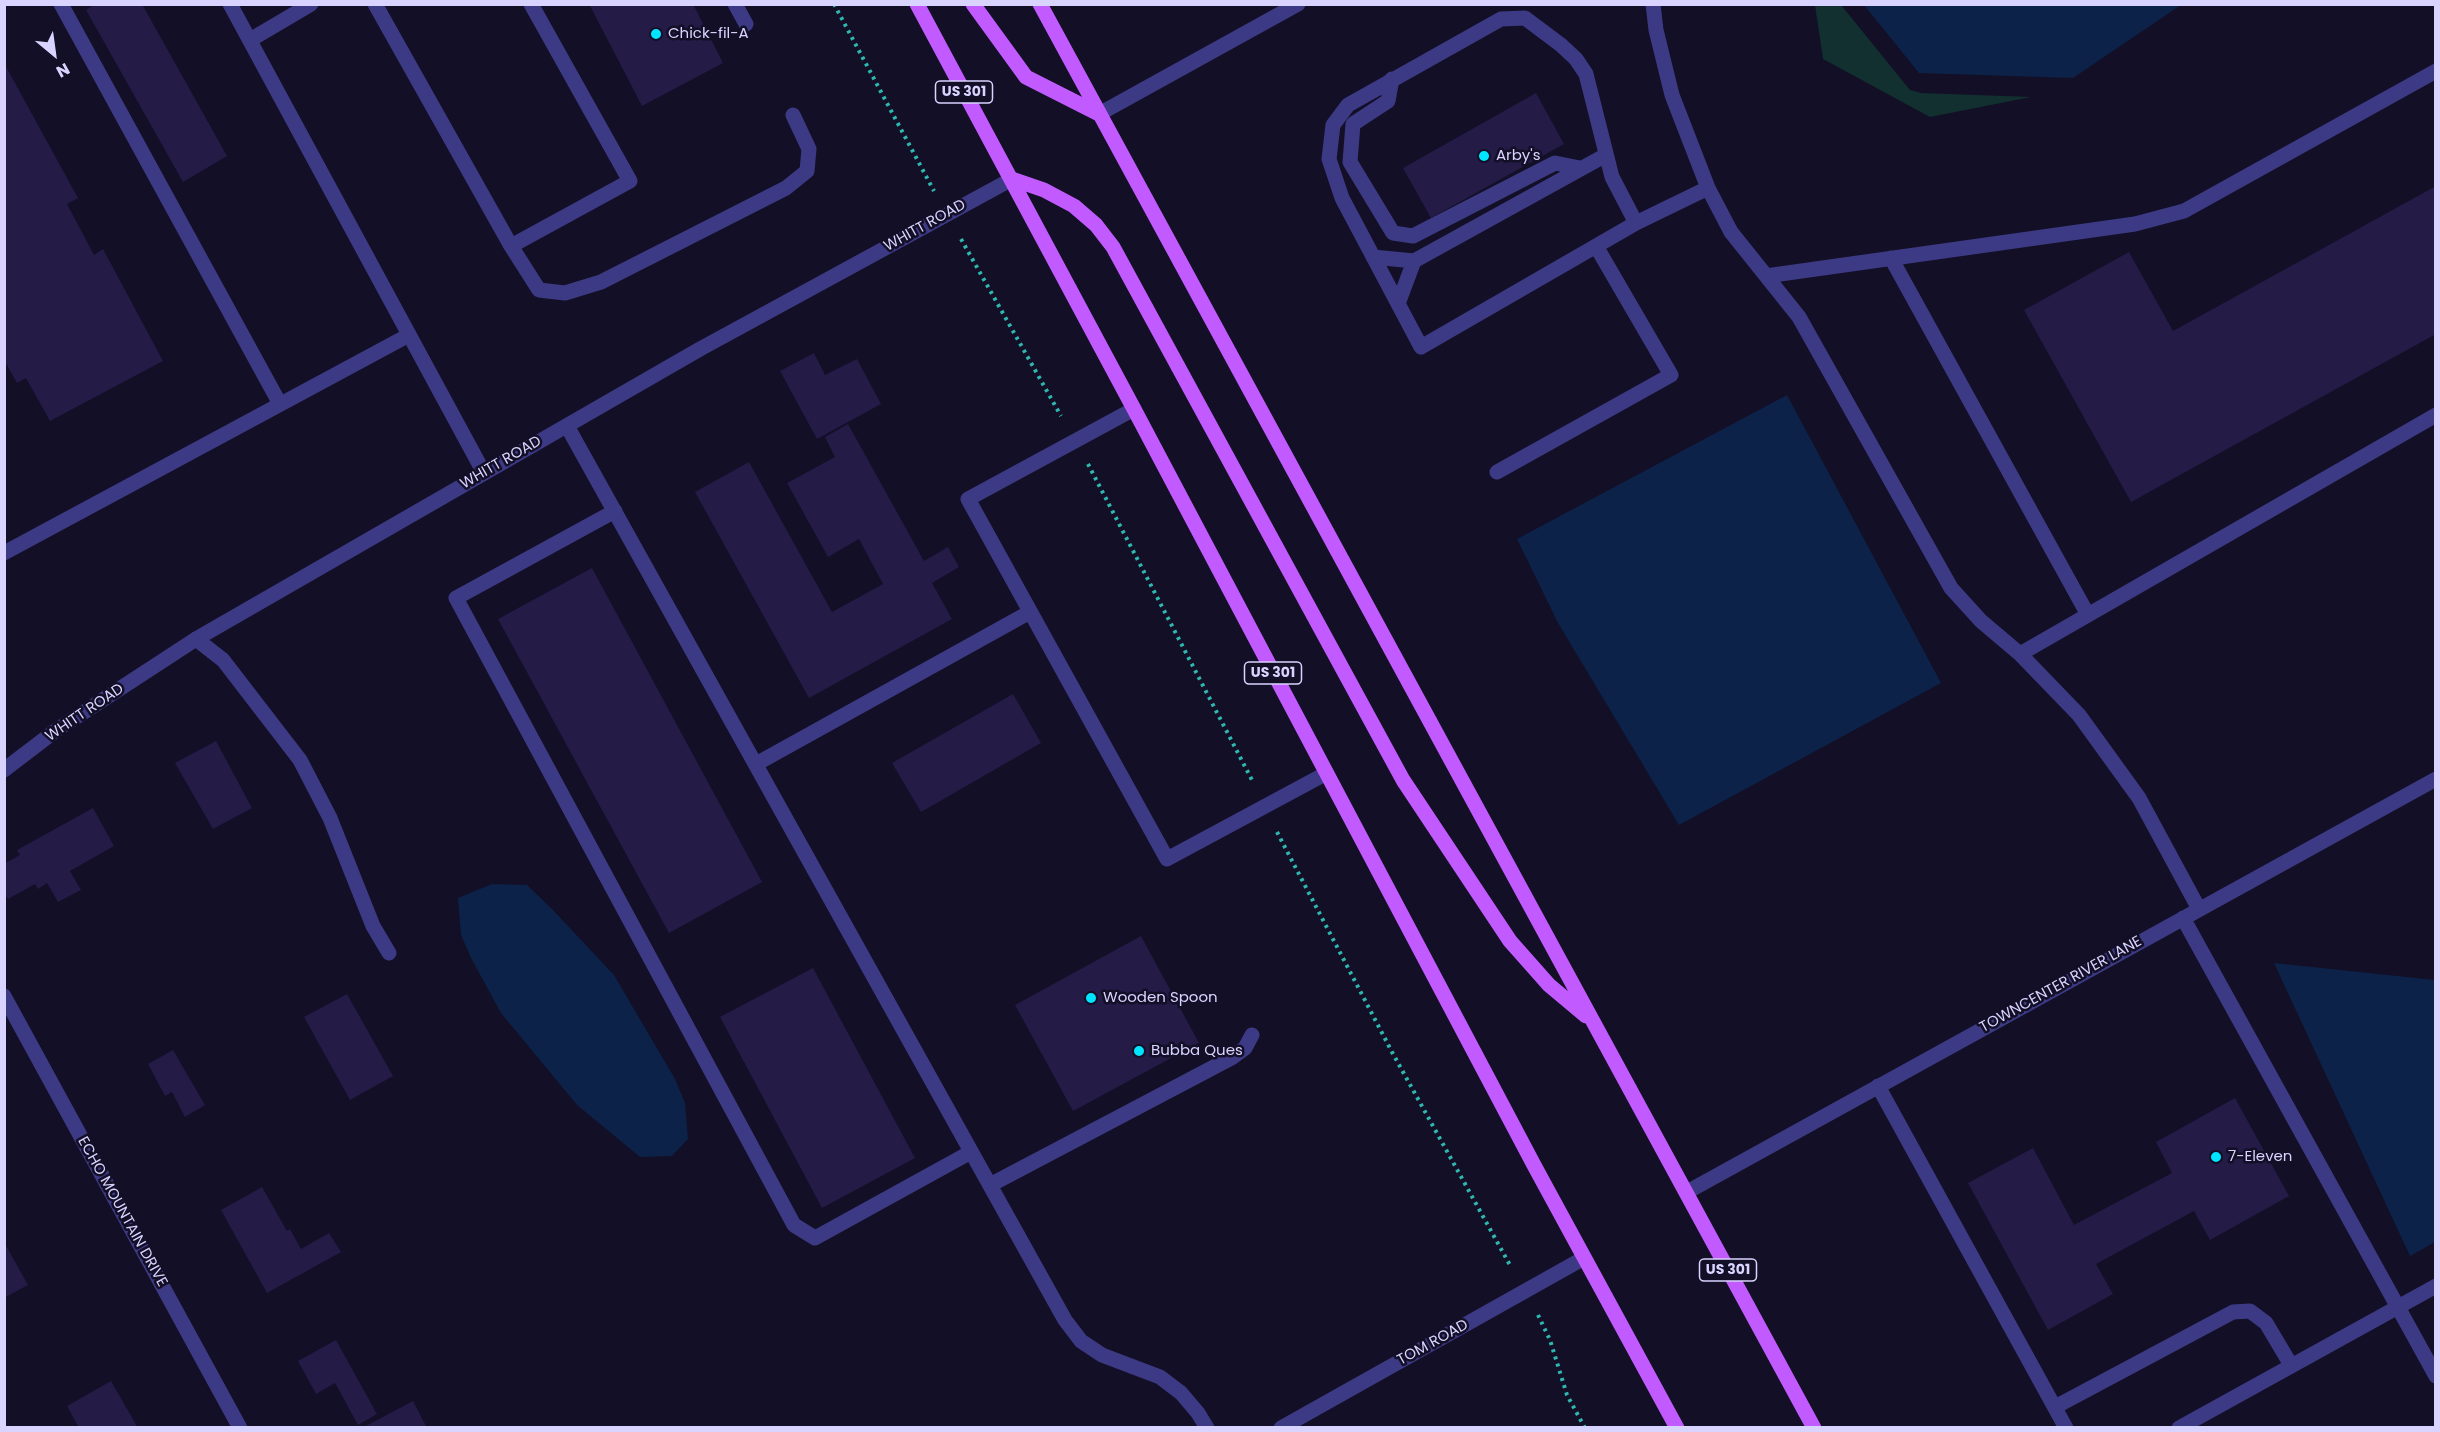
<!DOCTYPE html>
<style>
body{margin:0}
#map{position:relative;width:2440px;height:1432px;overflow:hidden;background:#130f26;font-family:Poppins,sans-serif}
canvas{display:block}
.frame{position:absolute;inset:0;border:6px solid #d9d4ff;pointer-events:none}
.north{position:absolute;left:24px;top:24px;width:60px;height:60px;-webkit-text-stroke:4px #130f26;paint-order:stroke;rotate:151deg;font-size:16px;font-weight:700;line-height:24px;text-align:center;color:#d9d4ff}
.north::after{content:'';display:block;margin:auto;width:21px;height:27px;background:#d9d4ff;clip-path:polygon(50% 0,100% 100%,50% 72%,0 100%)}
</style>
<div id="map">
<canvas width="2440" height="1432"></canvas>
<div class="frame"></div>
<div class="north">N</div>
</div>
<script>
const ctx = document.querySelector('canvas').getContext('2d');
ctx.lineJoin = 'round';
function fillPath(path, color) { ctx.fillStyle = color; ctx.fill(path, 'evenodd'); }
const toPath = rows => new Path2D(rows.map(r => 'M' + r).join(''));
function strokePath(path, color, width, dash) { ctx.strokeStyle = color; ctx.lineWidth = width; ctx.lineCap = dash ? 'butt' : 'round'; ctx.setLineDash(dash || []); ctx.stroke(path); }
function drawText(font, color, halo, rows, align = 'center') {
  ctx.font = font + ' Poppins,sans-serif'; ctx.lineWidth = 5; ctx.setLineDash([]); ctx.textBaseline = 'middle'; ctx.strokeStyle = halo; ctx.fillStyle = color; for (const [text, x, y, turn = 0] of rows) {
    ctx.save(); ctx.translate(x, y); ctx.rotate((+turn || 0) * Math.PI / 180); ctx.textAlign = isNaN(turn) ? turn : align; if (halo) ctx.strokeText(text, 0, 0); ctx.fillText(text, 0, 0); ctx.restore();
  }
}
fillPath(toPath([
 [1815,5,1841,5,1910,90,1921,93,2031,97,1930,117,1823,59]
]), '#12302f');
fillPath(toPath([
 [1864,5,2181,5,2073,78,1919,73],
 [1787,395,1941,683,1679,825,1558,623,1517,539],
 [492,884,527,885,552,909,614,975,675,1079,685,1103,688,1139,672,1156,640,1157,577,1105,501,1013,471,958,461,935,458,898],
 [2274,963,2435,980,2435,1242,2410,1256]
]), '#0c2248');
fillPath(toPath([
 [95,4,142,4,227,156,183,182,86,10],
 [589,4,693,4,723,63,642,106],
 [4,63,78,198,67,204,94,255,103,249,163,361,50,421,26,378,17,383,4,360],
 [1536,93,1564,144,1431,218,1403,168],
 [2436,186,2436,334,2131,502,2024,310,2129,252,2173,331],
 [814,353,825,375,857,359,881,404,817,439,780,371],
 [848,424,924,561,948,547,959,567,932,583,952,619,809,698,695,492,749,462,832,612,883,584,859,539,828,557,787,483,835,457,825,437],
 [592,568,762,882,669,933,498,619],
 [1013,694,1041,743,921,812,892,763],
 [216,741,252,808,213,829,175,763],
 [93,808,114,846,70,871,81,890,58,902,47,883,38,889,35,884,8,899,4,893,4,864,20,855,17,850],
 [1141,936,1199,1043,1073,1111,1015,1005],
 [813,968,915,1158,822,1208,720,1017],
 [347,994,393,1076,350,1100,304,1017],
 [173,1050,205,1105,185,1117,172,1092,165,1096,148,1064],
 [2235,1098,2289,1196,2210,1240,2194,1211,2096,1264,2113,1294,2048,1330,1968,1183,2033,1148,2074,1225,2172,1173,2156,1142],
 [262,1187,287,1231,290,1229,301,1249,329,1233,341,1252,267,1293,221,1210],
 [4,1242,28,1285,4,1298],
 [336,1340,377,1414,358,1425,335,1383,316,1394,298,1361],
 [111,1381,138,1428,79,1428,67,1406],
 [413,1401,427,1428,362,1428]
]), '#241b47');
strokePath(toPath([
 [834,4,934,191],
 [961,239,1061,416],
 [1088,464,1253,782],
 [1277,832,1392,1052,1511,1267],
 [1538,1315,1550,1340,1567,1395,1585,1428]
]), '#2fb8b0', 4, [3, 4.5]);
strokePath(toPath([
 [61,4,280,404],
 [375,4,511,246,630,181,531,4],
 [735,4,746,24],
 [1653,4,1656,30,1672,95,1708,188,1731,232,1799,317,1951,588,1981,621,2020,654,2079,715,2139,798,2199,909],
 [250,40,311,4],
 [1392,79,1388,101,1353,124,1350,162,1393,233,1413,236,1555,163,1580,168],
 [1099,114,1298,4],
 [1636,223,1612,177,1586,74,1576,59,1561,45,1525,18,1501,19,1348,105,1333,125,1329,159,1342,198,1421,347,1636,223,1708,188],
 [511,246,539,290,565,293,601,282,786,188,807,171,809,149,793,115],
 [1373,257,1414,261,1606,155],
 [1891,258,2088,615],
 [1766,276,2135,224,2184,211,2436,71],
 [1398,304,1414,261],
 [1134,409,968,499,1167,859,1325,774],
 [567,426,1065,1320,1081,1341,1102,1355,1160,1377,1181,1393,1198,1413,1207,1428],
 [1497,472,1671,375,1596,246],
 [615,511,456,598,794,1225,815,1238,971,1152],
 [4,553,409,335],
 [196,639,223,660,300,760,330,818,373,926,389,953],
 [2020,654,2436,415],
 [756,764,1030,612],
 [2183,918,2436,1376],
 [1878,1086,2066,1428],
 [990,1185,1233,1057,1245,1048,1252,1035],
 [1687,1192,2436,779],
 [2055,1407,2233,1312,2250,1311,2266,1323,2291,1365],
 [2179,1428,2436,1286]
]), '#3d3a85', 15);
strokePath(toPath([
 [230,4,484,473],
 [4,770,55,731,196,639,700,349,1012,179],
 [4,996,240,1428],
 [1281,1428,1584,1258]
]), '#3d3a85', 15);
strokePath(toPath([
 [917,4,1134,409,1535,1167,1677,1428],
 [973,4,1026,77,1099,114],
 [1040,4,1814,1428],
 [1012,179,1044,190,1074,206,1096,225,1113,247,1403,780,1510,941,1549,985,1586,1016]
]), '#c25bff', 15);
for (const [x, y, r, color] of [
 [656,34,6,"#00e5ff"],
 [1484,156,6,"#00e5ff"],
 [1091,998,6,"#00e5ff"],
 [1139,1051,6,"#00e5ff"],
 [2216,1157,6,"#00e5ff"]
]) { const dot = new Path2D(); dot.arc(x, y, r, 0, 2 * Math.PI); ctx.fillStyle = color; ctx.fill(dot); strokePath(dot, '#130f26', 2); }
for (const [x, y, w] of [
 [964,92,57],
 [1273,673,57],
 [1728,1270,57]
]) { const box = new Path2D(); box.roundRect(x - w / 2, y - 11, w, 22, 4.5); ctx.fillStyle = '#130f26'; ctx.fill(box); strokePath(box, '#d9d4ff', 1.5); }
drawText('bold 14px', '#d9d4ff', null, [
 ["US 301",964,92],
 ["US 301",1273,673],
 ["US 301",1728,1270]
]);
drawText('15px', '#d9d4ff', '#130f26', [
 ["Chick-fil-A",668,34],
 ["Arby's",1496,156],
 ["Wooden Spoon",1103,998],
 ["Bubba Ques",1151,1051],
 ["7-Eleven",2228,1157]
], 'left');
drawText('15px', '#d9d4ff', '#130f26', [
 ["WHITT ROAD",925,226,-29],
 ["WHITT ROAD",501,463,-30],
 ["WHITT ROAD",85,713,-34],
 ["TOWNCENTER RIVER LANE",2061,985,-29],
 ["ECHO MOUNTAIN DRIVE",122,1212,61],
 ["TOM ROAD",1433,1343,-29]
]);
</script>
